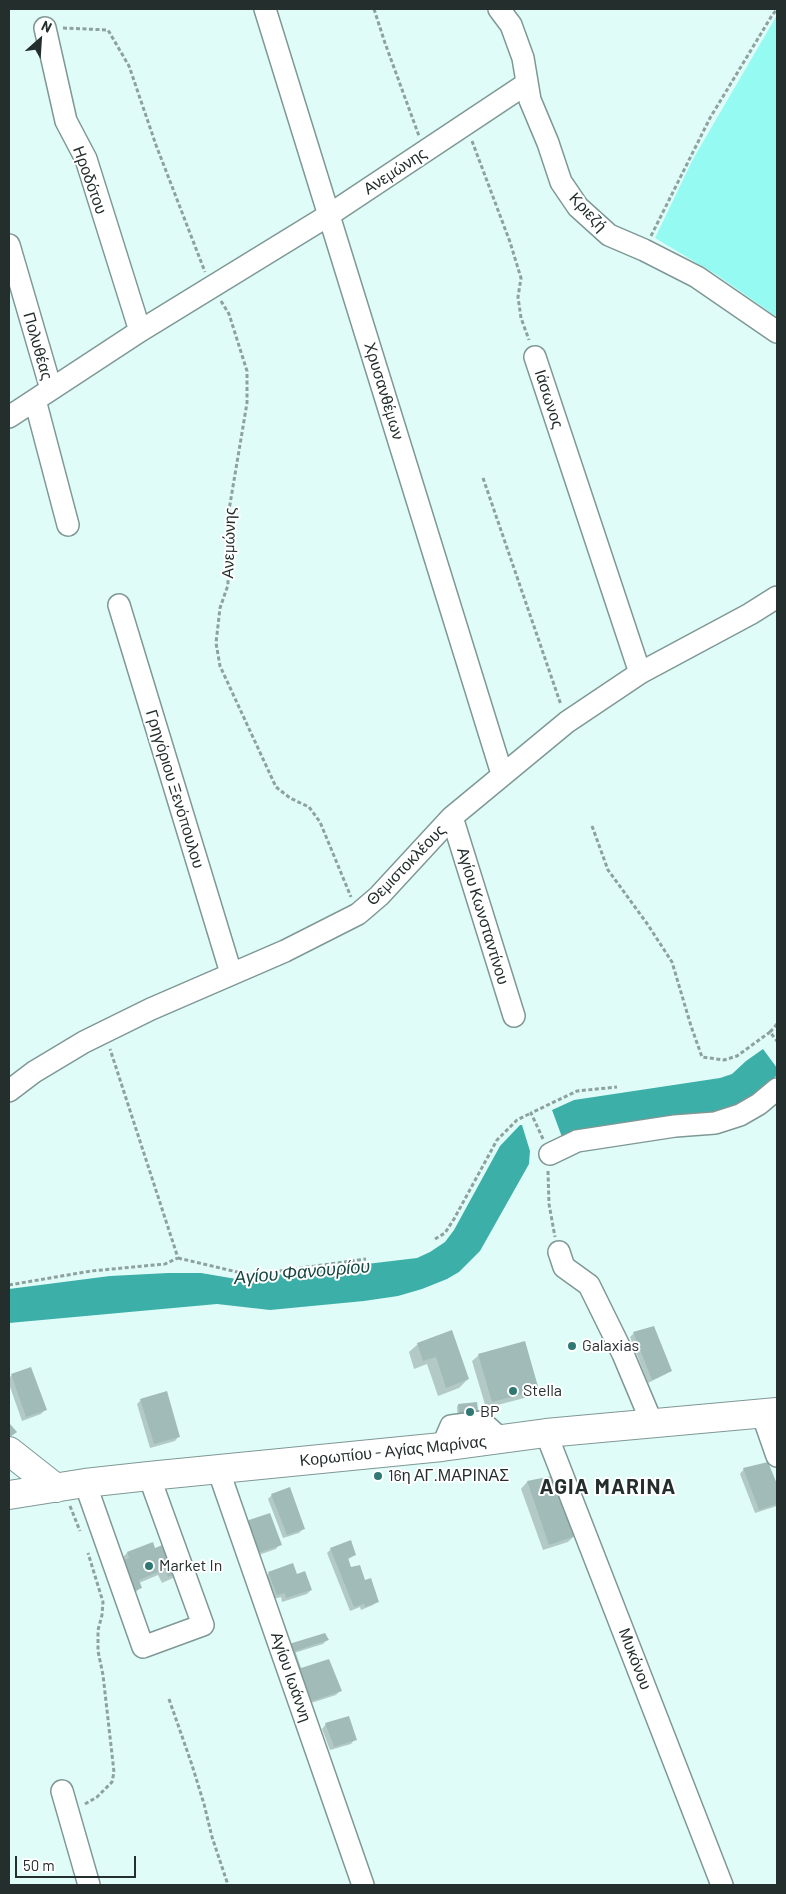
<!DOCTYPE html>
<meta charset="utf-8">
<style>
body{margin:0}
#map{position:relative;width:786px;height:1894px;overflow:hidden;background:#e0fcf8;font-family:Barlow,sans-serif}
canvas{display:block}
.frame{position:absolute;inset:0;border:10px solid #242e2d;pointer-events:none}
.north{position:absolute;left:15px;top:15px;width:50px;height:50px;-webkit-text-stroke:4px #fff;paint-order:stroke;rotate:26deg;font-size:14px;font-weight:700;line-height:20px;text-align:center;color:#242e2d}
.north::after{content:'';display:block;margin:auto;width:18px;height:22px;background:#242e2d;clip-path:polygon(50% 0,100% 100%,50% 72%,0 100%)}
.scale{position:absolute;left:15px;top:1856px;width:121px;height:22px;box-sizing:border-box;border:2px solid #242e2d;border-top:0;padding-left:6px;font-size:15px;line-height:18px;white-space:nowrap;color:#242e2d;-webkit-text-stroke:4px #fff;paint-order:stroke}
</style>
<div id="map">
<canvas width="786" height="1894"></canvas>
<div class="frame"></div>
<div class="north">N</div>
<div class="scale">50 m</div>
</div>
<script>
const ctx = document.querySelector('canvas').getContext('2d');
ctx.lineJoin = 'round';
function fillPath(path, color) { ctx.fillStyle = color; ctx.fill(path, 'evenodd'); }
const toPath = rows => new Path2D(rows.map(r => 'M' + r).join(''));
function strokePath(path, color, width, dash) { ctx.strokeStyle = color; ctx.lineWidth = width; ctx.lineCap = dash ? 'butt' : 'round'; ctx.setLineDash(dash || []); ctx.stroke(path); }
function drawText(font, color, halo, rows, align = 'center') {
  ctx.font = font + ' Barlow,sans-serif'; ctx.lineWidth = 4; ctx.setLineDash([]); ctx.textBaseline = 'middle'; ctx.strokeStyle = halo; ctx.fillStyle = color; for (const [text, x, y, turn = 0] of rows) {
    ctx.save(); ctx.translate(x, y); ctx.rotate((+turn || 0) * Math.PI / 180); ctx.textAlign = isNaN(turn) ? turn : align; if (halo) ctx.strokeText(text, 0, 0); ctx.fillText(text, 0, 0); ctx.restore();
  }
}
fillPath(toPath([
 [777,15,777,317,717,275,655,238,693,159]
]), '#95fbf2');
fillPath(toPath([
 [763,1049,777,1068,777,1075,762,1090,738,1106,712,1113,562,1137,552,1110,574,1100,720,1078,732,1074,746,1061],
 [520,1125,522,1125,530,1151,529,1164,480,1251,459,1272,447,1279,422,1289,398,1296,364,1301,270,1310,217,1304,9,1323,9,1289,110,1276,168,1273,201,1273,248,1281,283,1274,417,1258,430,1252,445,1242,454,1230,500,1146]
]), '#3cb0a8');
fillPath(toPath([
 [634,1333,670,1370,666,1374,648,1383,630,1337],
 [418,1344,468,1379,459,1388,438,1396,427,1364,414,1369,409,1352],
 [479,1355,538,1390,532,1396,486,1408,472,1361],
 [30,1369,45,1410,41,1414,22,1421,9,1384,9,1378,11,1376],
 [141,1400,179,1436,175,1441,150,1448,137,1404],
 [476,1403,458,1421,457,1407,458,1405],
 [767,1463,777,1488,777,1506,755,1513,740,1474,744,1469],
 [557,1477,575,1535,568,1542,543,1550,521,1489,527,1482],
 [272,1495,303,1529,299,1533,283,1538,268,1499],
 [243,1526,280,1544,276,1549,253,1557],
 [331,1549,355,1555,347,1560,351,1569,364,1581,378,1601,373,1605,361,1610,360,1607,350,1611,327,1553],
 [155,1550,180,1571,173,1578,162,1583,158,1575,139,1583,140,1588,134,1594,121,1559,127,1553],
 [269,1573,296,1575,311,1590,307,1594,282,1602,281,1597,273,1599,265,1578],
 [327,1640,323,1644,294,1653,301,1670,340,1691,336,1695,308,1704,291,1645],
 [326,1724,355,1739,351,1744,330,1750,322,1729]
]), '#0003');
fillPath(toPath([
 [654,1326,672,1371,652,1380,633,1332],
 [452,1330,469,1379,446,1388,436,1357,423,1361,417,1343],
 [525,1341,539,1390,492,1402,478,1354],
 [31,1367,47,1410,26,1417,11,1374],
 [167,1391,180,1437,154,1444,140,1399],
 [477,1402,479,1418,460,1420,458,1404],
 [10,1424,17,1432,10,1437,9,1436,9,1426],
 [768,1462,777,1484,777,1504,759,1510,743,1468],
 [557,1475,576,1536,549,1545,527,1481],
 [290,1487,305,1529,287,1535,271,1494],
 [270,1513,282,1545,258,1553,246,1521],
 [351,1540,356,1555,348,1558,351,1567,360,1565,365,1580,371,1578,379,1602,365,1607,364,1604,354,1607,330,1548],
 [153,1542,155,1548,170,1542,181,1572,168,1577,165,1569,139,1580,142,1588,128,1593,117,1563,129,1558,127,1552],
 [293,1563,297,1574,305,1571,312,1590,286,1598,285,1593,277,1595,268,1572],
 [325,1633,329,1640,295,1651,301,1668,329,1659,342,1691,312,1701,289,1644],
 [349,1716,357,1740,334,1747,325,1723]
]), '#a1bbb8');
const minor = toPath([
 [265,9,502,774],
 [499,9,511,25,523,58,530,100,548,143,561,182,578,207,609,235,644,250,697,277,777,332],
 [45,28,66,121,86,159,140,331],
 [9,245,51,389],
 [535,357,640,673],
 [35,400,68,525],
 [9,417,140,331,329,215,526,84],
 [119,605,231,973],
 [452,817,514,1016],
 [9,1091,34,1072,84,1042,151,1009,285,951,358,914,379,896,452,817,567,722,640,673,750,614,777,597],
 [550,1154,577,1141,675,1126,715,1123,740,1115,759,1104,777,1089],
 [559,1252,564,1267,589,1285,623,1354,652,1423],
 [762,1413,777,1456],
 [546,1433,722,1885],
 [442,1447,451,1426,482,1422,501,1439],
 [218,1469,363,1885],
 [85,1483,143,1647,203,1625,149,1476],
 [62,1791,89,1885]
]);
const major = toPath([
 [9,1451,56,1488],
 [9,1495,85,1483,149,1476,442,1447,546,1433,777,1412]
]);
strokePath(minor, '#7f9895', 24);
strokePath(major, '#7f9895', 30);
strokePath(toPath([
 [374,9,385,43,419,136],
 [63,28,108,30,129,66,156,145,205,272],
 [472,141,510,242,521,278,518,297,521,318,529,340],
 [651,236,710,118,771,17,777,9],
 [221,301,229,314,247,371,247,403,227,522,228,585,220,608,216,643,220,666,276,787,290,798,309,807,320,822,351,897],
 [483,478,561,705],
 [592,826,608,870,648,925,672,962,691,1026,702,1057,724,1060,737,1056,770,1032],
 [777,1024,770,1032,777,1041],
 [543,1139,531,1113,577,1091,617,1087],
 [548,1171,549,1204,555,1237],
 [435,1239,445,1233,454,1219,497,1140,517,1120,531,1113],
 [178,1258,250,1275,366,1259],
 [9,1285,91,1271,165,1264,178,1258,110,1049],
 [70,1506,80,1531],
 [169,1699,192,1765,204,1804,212,1837,228,1885],
 [85,1804,97,1797,112,1782,114,1772,103,1675,98,1651,98,1630,102,1615,103,1602,88,1553]
]), '#8da19e', 3, [4, 2.5]);
strokePath(minor, '#fff', 21);
strokePath(major, '#fff', 28);
for (const [x, y, r, color] of [
 [572,1346,5,"#2f7772"],
 [513,1391,5,"#2f7772"],
 [470,1412,5,"#2f7772"],
 [378,1476,5,"#2f7772"],
 [149,1566,5,"#2f7772"]
]) { const dot = new Path2D(); dot.arc(x, y, r, 0, 2 * Math.PI); ctx.fillStyle = color; ctx.fill(dot); strokePath(dot, '#fff', 2); }
drawText('16px', '#242e2d', '#fff', [
 ["Ανεμώνης",395,171,-33],
 ["Ηροδότου",90,180,70],
 ["Κριεζή",588,212,47],
 ["Πολυθέας",38,346,74],
 ["Χρυσανθέμων",384,391,73],
 ["Ιάσωνος",549,399,72],
 ["Ανεμώνης",229,543,-88],
 ["Γρηγόριου Ξενόπουλου",175,789,73],
 ["Θεμιστοκλέους",406,865,-46],
 ["Αγίου Κωνσταντίνου",483,916,73],
 ["Κορωπίου - Αγίας Μαρίνας",393,1451,-6],
 ["Μυκόνου",635,1659,69],
 ["Αγίου Ιωάννη",291,1677,71]
]);
drawText('16px', '#242e2d', '#fff', [
 ["Galaxias",582,1346],
 ["Stella",523,1391],
 ["BP",480,1412],
 ["16η ΑΓ.ΜΑΡΙΝΑΣ",388,1476],
 ["Market In",159,1566]
], 'left');
drawText('italic 18px', '#164844', '#fff', [
 ["Αγίου Φανουρίου",302,1272,-5]
]);
ctx.letterSpacing = '1px';
drawText('bold 21px', '#242e2d', '#fff', [
 ["AGIA MARINA",608,1487]
]);
ctx.letterSpacing = '0px';
</script>
